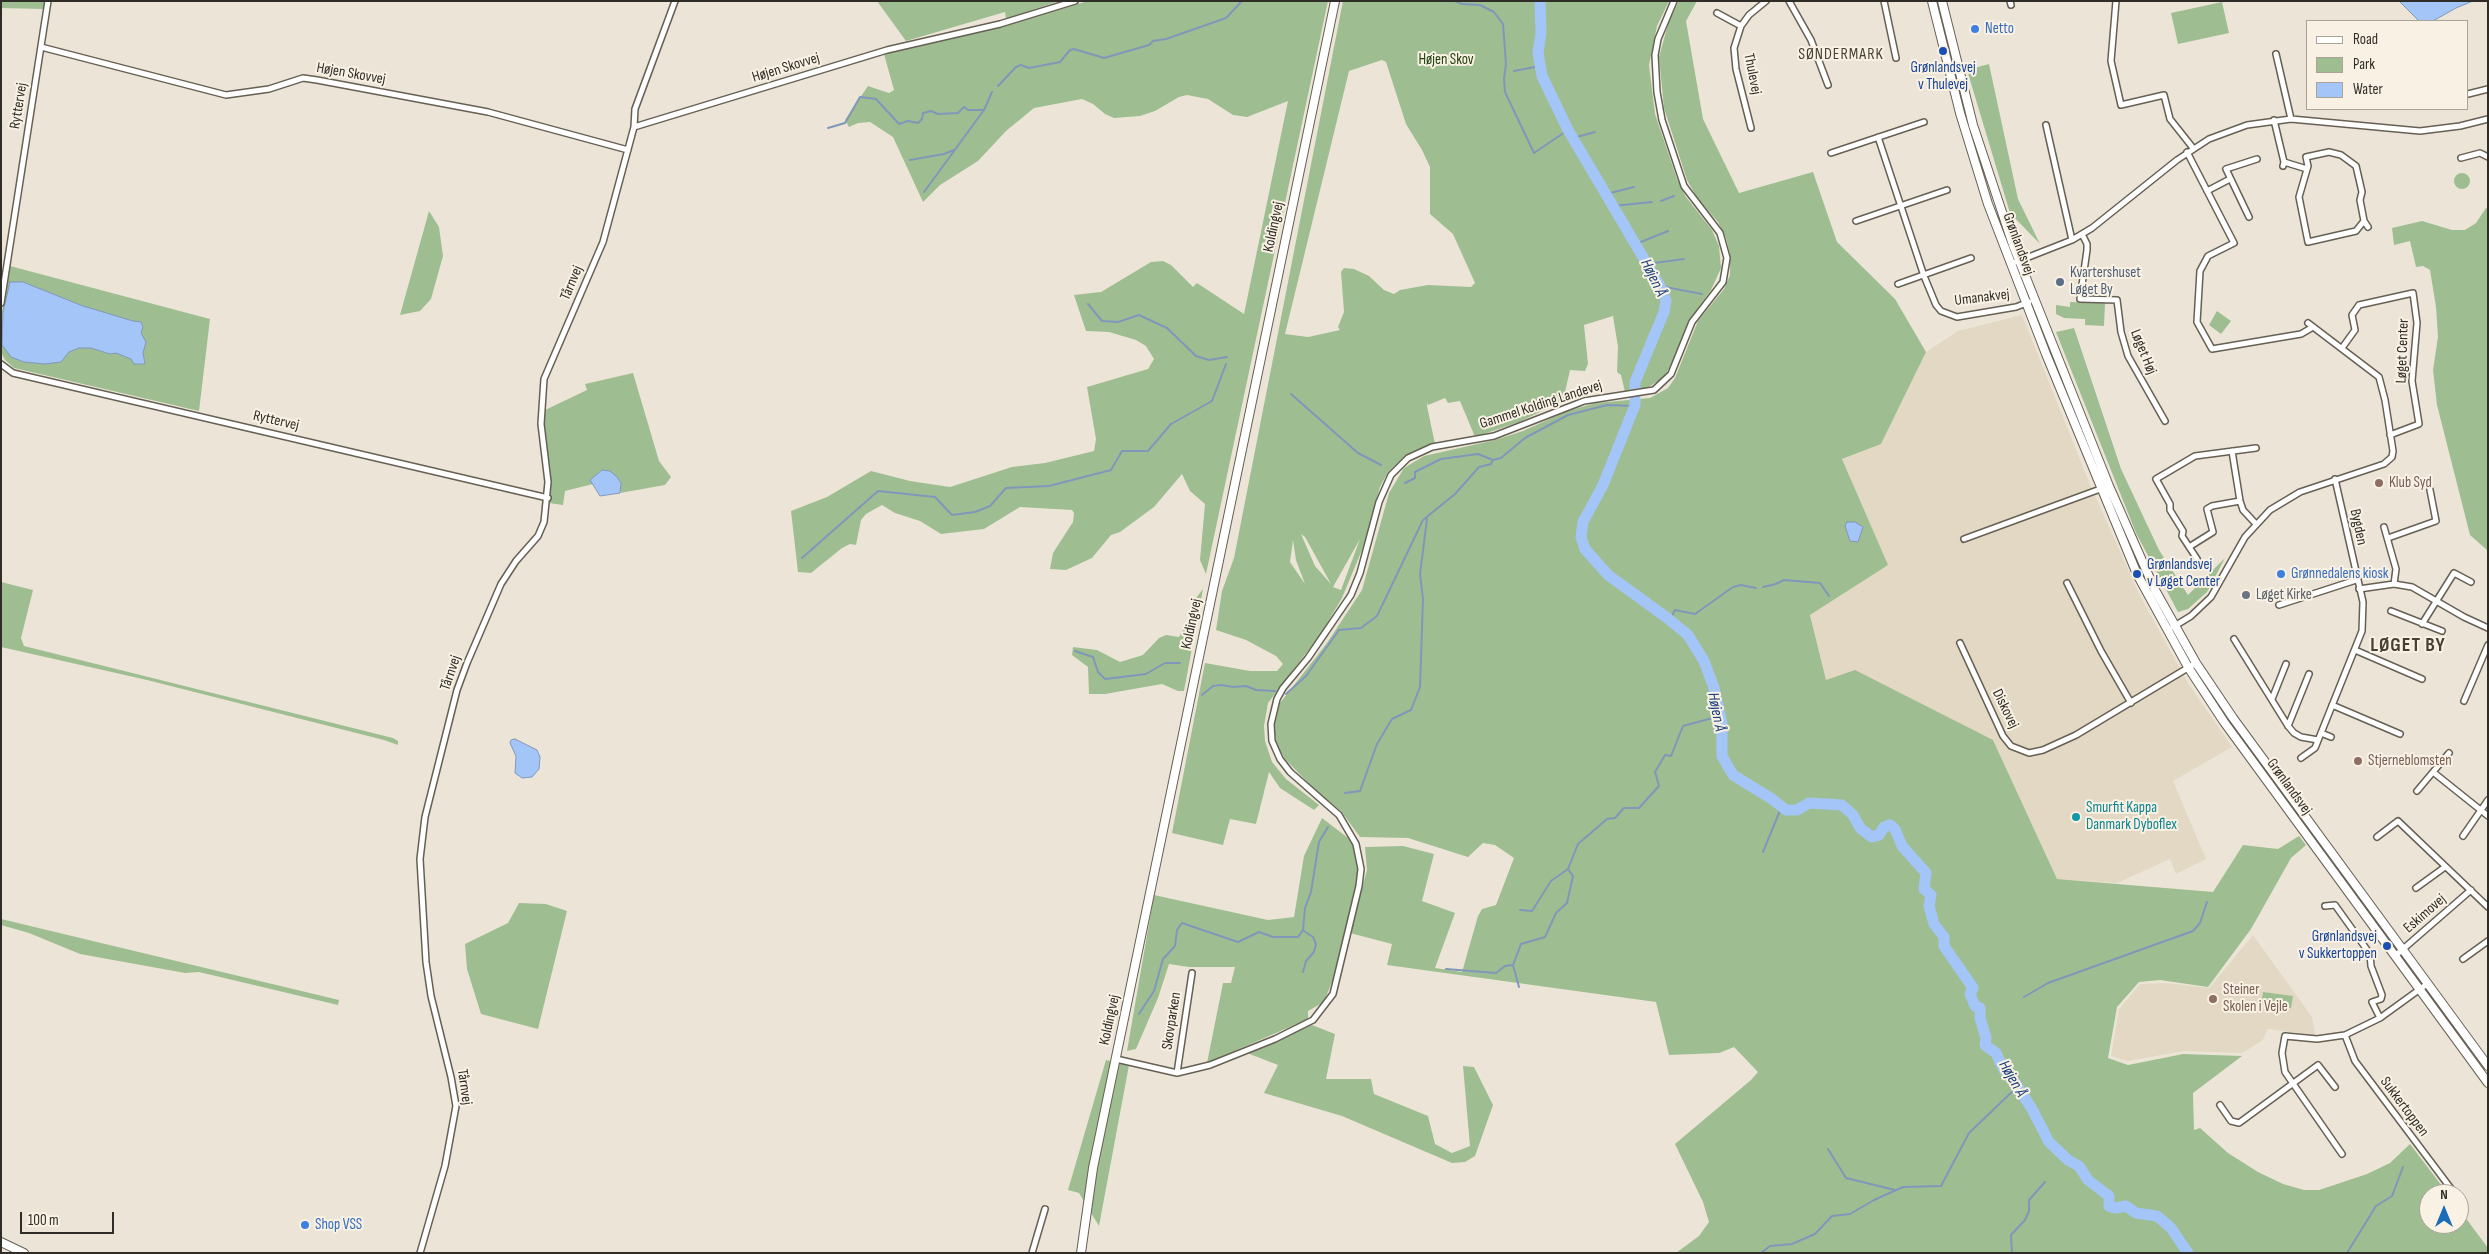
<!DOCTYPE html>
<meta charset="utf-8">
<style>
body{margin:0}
#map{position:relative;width:2489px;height:1254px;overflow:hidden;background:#ece5d7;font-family:"Sofia Sans Condensed",sans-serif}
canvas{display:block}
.frame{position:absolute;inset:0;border:2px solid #302d28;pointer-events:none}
.legend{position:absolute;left:2306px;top:20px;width:162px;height:90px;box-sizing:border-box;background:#f9f2e4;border:1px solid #a9a399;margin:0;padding:6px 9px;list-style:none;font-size:15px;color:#302d28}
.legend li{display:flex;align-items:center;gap:10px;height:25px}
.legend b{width:25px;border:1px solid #a9a399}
.north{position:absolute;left:2419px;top:1184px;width:50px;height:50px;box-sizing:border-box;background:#f9f2e4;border:1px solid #a9a399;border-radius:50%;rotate:0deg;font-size:14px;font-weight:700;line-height:20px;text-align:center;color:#302d28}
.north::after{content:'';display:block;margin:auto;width:18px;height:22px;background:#196cba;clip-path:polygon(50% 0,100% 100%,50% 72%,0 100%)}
.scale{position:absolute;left:20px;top:1212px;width:94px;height:22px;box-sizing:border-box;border:2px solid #302d28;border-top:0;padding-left:6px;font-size:15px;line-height:18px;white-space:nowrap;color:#302d28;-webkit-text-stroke:4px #f9f2e4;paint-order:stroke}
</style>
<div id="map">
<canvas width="2489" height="1254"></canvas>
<div class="frame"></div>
<ul class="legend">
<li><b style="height:6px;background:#fff"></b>Road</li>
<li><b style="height:14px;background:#9ebe91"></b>Park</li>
<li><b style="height:14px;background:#a4c5f8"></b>Water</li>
</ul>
<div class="north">N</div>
<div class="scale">100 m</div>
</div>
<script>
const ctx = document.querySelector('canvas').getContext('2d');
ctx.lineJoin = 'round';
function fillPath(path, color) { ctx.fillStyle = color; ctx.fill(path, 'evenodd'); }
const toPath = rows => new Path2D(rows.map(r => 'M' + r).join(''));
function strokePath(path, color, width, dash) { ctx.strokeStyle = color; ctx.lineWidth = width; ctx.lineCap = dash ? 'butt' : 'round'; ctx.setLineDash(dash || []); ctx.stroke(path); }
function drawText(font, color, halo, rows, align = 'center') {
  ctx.font = font + ' "Sofia Sans Condensed",sans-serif'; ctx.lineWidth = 4; ctx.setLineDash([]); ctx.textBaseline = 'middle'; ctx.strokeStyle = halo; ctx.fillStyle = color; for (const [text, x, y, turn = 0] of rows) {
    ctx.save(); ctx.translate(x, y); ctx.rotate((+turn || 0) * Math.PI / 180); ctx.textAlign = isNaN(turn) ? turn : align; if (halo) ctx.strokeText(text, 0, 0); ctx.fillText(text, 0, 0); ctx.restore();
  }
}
fillPath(toPath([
 [2022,315,2089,482,2140,596,2188,683,2232,747,2173,781,2206,859,2176,874,2170,859,2117,883,2057,879,1993,740,1826,680,1810,615,1887,565,1842,459,1881,444,1926,352,1958,331],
 [2253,935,2312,1017,2315,1035,2268,1029,2262,1041,2242,1053,2184,1051,2128,1061,2111,1056,2119,1009,2140,984,2167,983,2209,988]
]), '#e2d8c3');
fillPath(toPath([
 [1,1,45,1,44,9,1,8],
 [877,1,1059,1,1006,19,1005,12,906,41],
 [1088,1,1328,1,1206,574,1200,560,1205,504,1190,491,1182,474,1154,507,1120,532,1111,535,1092,558,1066,570,1050,569,1053,553,1073,522,1074,513,1072,510,1020,507,984,529,941,534,920,521,895,513,882,505,866,514,861,520,856,545,850,544,842,548,811,573,798,572,791,511,827,497,871,471,910,481,950,487,1012,467,1045,463,1094,451,1096,439,1087,387,1148,369,1154,359,1146,346,1136,340,1109,332,1086,331,1074,295,1101,292,1151,262,1163,261,1171,265,1193,287,1197,283,1244,314,1288,101,1247,117,1233,115,1208,99,1187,95,1179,97,1155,111,1140,116,1114,118,1105,114,1093,104,1082,99,1034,108,1006,131,978,161,940,185,923,202,893,137,870,122,858,123,849,127,845,120,868,86,889,93,894,90,884,54,1008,25],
 [1343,1,1669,1,1657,26,1649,65,1655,114,1677,179,1686,197,1712,230,1719,246,1721,268,1711,290,1690,319,1672,364,1663,378,1647,388,1625,392,1621,375,1617,372,1618,347,1613,316,1584,325,1588,364,1585,371,1570,370,1563,401,1519,422,1475,437,1460,401,1448,403,1445,398,1428,405,1428,402,1427,406,1435,444,1406,455,1388,472,1380,487,1364,545,1342,598,1320,635,1268,703,1264,726,1265,741,1272,762,1286,779,1319,805,1314,810,1280,788,1269,772,1256,824,1230,819,1223,845,1172,833,1205,663,1250,671,1277,671,1283,664,1276,656,1246,640,1216,630,1222,591,1234,558],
 [1382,60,1386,62,1406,124,1422,150,1430,167,1430,214,1453,234,1475,283,1471,287,1428,285,1400,290,1394,294,1384,290,1369,276,1354,269,1344,268,1341,272,1344,312,1338,327,1340,330,1308,337,1285,334,1349,71],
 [1301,534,1305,537,1331,584,1315,566],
 [1360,539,1341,590,1333,587],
 [1293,540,1296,560,1305,584,1290,562],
 [1679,1,1697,1,1686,21,1703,119,1739,193,1813,172,1837,242,1895,299,1926,352,1881,444,1842,459,1888,565,1810,615,1826,680,1855,670,1993,740,2057,879,2213,892,2243,845,2278,849,2299,836,2306,845,2291,858,2251,929,2208,987,2160,980,2139,982,2117,1007,2108,1058,2128,1065,2183,1054,2242,1056,2193,1093,2194,1130,2200,1128,2228,1153,2258,1172,2283,1184,2304,1190,2319,1190,2367,1174,2390,1163,2410,1144,2448,1194,2429,1194,2429,1224,2459,1224,2459,1209,2488,1248,2488,1253,1676,1253,1699,1236,1709,1222,1703,1202,1675,1144,1751,1080,1758,1072,1734,1047,1719,1053,1669,1055,1656,1002,1387,965,1392,944,1350,933,1367,870,1365,847,1403,846,1434,854,1422,901,1455,913,1435,968,1462,972,1478,916,1482,909,1496,905,1514,858,1495,845,1483,843,1468,857,1408,838,1360,837,1341,811,1316,791,1285,759,1276,744,1275,733,1275,723,1280,703,1327,643,1362,590,1389,493,1404,468,1424,456,1495,440,1523,431,1567,411,1596,403,1650,398,1668,388,1675,378,1698,321,1724,289,1730,275,1730,254,1726,238,1718,222,1698,199,1687,180,1664,108,1659,57,1669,21],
 [2222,2,2229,33,2178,44,2171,13],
 [1989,64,2018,199,2040,244,2010,213,1967,70],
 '2454 181a8 8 0 1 1 16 0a8 8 0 1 1-16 0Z',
 [2486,208,2488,209,2488,551,2470,535,2437,405,2433,370,2438,337,2436,307,2430,270,2423,266,2416,267,2410,241,2394,245,2392,228,2422,221,2452,230,2465,230,2476,223],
 [429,211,439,227,443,256,431,299,420,311,400,315],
 [10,266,210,319,199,411,14,368,5,360,1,352,1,317],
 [2070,302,2105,303,2104,326,2085,325,2085,319,2064,318,2056,314,2056,305,2070,307],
 [2217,311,2231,321,2221,334,2209,325],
 [2074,328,2121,469,2159,550,2188,595,2225,558,2207,592,2188,609,2178,612,2136,533,2056,332],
 [633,373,659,461,671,477,665,485,620,493,621,483,602,470,591,480,593,484,565,491,563,505,549,503,550,476,543,411,587,390,585,384],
 [1,582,33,590,21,638,24,646,393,738,398,741,398,745,384,740,147,680,1,647],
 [1203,589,1184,691,1178,691,1162,684,1105,694,1089,694,1088,667,1072,655,1073,647,1097,650,1120,662,1143,655,1159,638,1166,635,1179,637,1189,620,1193,602],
 [1322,818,1352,841,1357,868,1357,880,1333,979,1324,1002,1308,1011,1308,1019,1207,1063,1223,983,1231,983,1235,967,1189,967,1169,964,1158,998,1136,1049,1127,1051,1154,895,1268,920,1294,917,1304,856],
 [519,903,546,904,567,911,538,1029,481,1014,467,969,465,944,508,923],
 [1,919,339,1000,338,1005,199,972,185,973,80,954,29,933,1,925],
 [2263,992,2293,996,2291,1008,2261,1005],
 [1312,1025,1335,1034,1326,1079,1371,1079,1374,1094,1428,1116,1435,1144,1452,1153,1470,1146,1463,1066,1474,1067,1493,1105,1475,1156,1465,1162,1452,1163,1342,1116,1264,1093,1278,1065,1247,1053],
 [1106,1060,1129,1065,1099,1226,1079,1193,1068,1190]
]), '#9ebe91');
const water = toPath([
 [2399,1,2473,1,2456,8,2433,21,2419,21,2399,1],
 [10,282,23,282,83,306,133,321,141,322,143,327,141,333,146,342,143,353,145,364,134,364,131,359,116,353,110,354,91,348,79,348,69,352,61,362,45,364,24,362,11,357,2,345,3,312,10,282],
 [602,470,610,471,617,477,621,483,620,493,600,496,590,480,602,470],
 [1847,522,1855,522,1863,527,1858,542,1850,541,1845,526,1847,522],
 [515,739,537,750,540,757,539,769,532,777,522,778,515,773,516,756,510,743,511,740,515,739]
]);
fillPath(water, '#a4c5f8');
strokePath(water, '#8197ba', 1);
strokePath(toPath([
 [1455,1,1462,4,1480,5,1494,12,1503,24,1506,64,1504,79,1505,92,1534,153,1568,130],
 [1514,71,1540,66],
 [998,86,1016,67,1021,65,1029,68,1060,62,1070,50,1074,49,1104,58,1149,45,1153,41,1166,39,1226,18,1242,1],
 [828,128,845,123,860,97,876,99,899,124,908,121,918,123,922,119,923,113,931,111,938,114,958,113,964,107,968,110,984,110],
 [1573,138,1595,132],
 [910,160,944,154,954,150],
 [924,192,984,110,992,92],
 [1606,194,1634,187],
 [1661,201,1674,196],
 [1613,206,1652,202],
 [1636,244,1668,231],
 [1647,264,1684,259],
 [1660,286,1702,294],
 [1088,304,1102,321,1118,322,1139,315,1167,328,1196,356,1209,360,1227,357],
 [1291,394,1358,453,1381,465],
 [1405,483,1415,478,1415,472,1441,459,1478,454,1493,460,1501,458,1525,438,1568,415,1607,405,1635,406],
 [802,558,878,491,935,497,952,515,975,512,990,506,1006,488,1049,486,1111,470,1122,451,1148,451,1171,424,1212,401,1226,364],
 [1763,587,1776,584,1784,580,1820,583,1829,596],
 [1670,620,1675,610,1695,614,1733,587,1741,585,1756,588],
 [1075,651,1093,657,1098,672,1105,679,1146,674,1165,663,1180,663],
 [1286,694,1306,676,1339,630,1361,628,1377,616,1423,520,1455,494,1479,467,1491,464,1493,460],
 [1202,695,1213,686,1221,685,1233,687,1246,686,1256,690,1275,691],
 [1345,793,1360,791,1377,744,1392,719,1411,710,1420,687,1423,599,1420,574,1427,519],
 [1763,852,1781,808],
 [1520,910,1532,911,1551,881,1568,869],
 [1513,965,1519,987],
 [1446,969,1496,973,1505,966,1513,965,1521,944,1545,937,1556,913,1567,903,1573,876,1568,869,1578,844,1607,819,1615,818,1624,808,1639,808,1659,786,1655,772,1665,755,1671,756,1683,726,1720,716],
 [1303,972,1306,961,1314,952,1316,944,1313,937,1304,931],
 [2024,997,2048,983,2193,931,2200,923,2207,902],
 [1139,1014,1154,991,1163,959,1175,946,1177,930,1182,923,1238,942,1259,932,1273,937,1298,937,1303,930,1305,908,1311,892,1319,842,1328,827],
 [1828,1149,1846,1178,1895,1190],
 [1761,1253,1770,1246,1792,1244,1815,1234,1832,1216,1850,1214,1874,1200,1903,1187,1941,1186,1969,1133,2017,1087],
 [2012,1253,2011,1235,2025,1220,2029,1211,2029,1200,2045,1182],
 [2347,1253,2376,1206,2392,1196,2403,1167]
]), '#8197ba', 2);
strokePath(toPath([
 [1540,1,1541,33,1538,53,1542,76,1568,130,1660,286,1666,301,1664,312,1635,382,1635,405,1603,485,1583,522,1581,537,1585,549,1608,575,1666,617,1688,635,1704,661,1714,688,1722,724,1722,756,1733,775,1772,799,1786,810,1797,810,1809,803,1842,805,1853,815,1860,828,1872,837,1879,835,1884,827,1890,825,1895,829,1902,846,1926,873,1924,889,1931,895,1929,906,1934,924,1944,937,1944,946,1973,988,1970,994,1975,1006,1980,1008,1980,1018,1986,1038,1985,1045,1996,1053,2004,1070,2012,1078,2032,1109,2049,1142,2068,1160,2079,1166,2088,1180,2109,1196,2109,1206,2115,1208,2126,1206,2136,1213,2157,1216,2171,1228,2188,1253]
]), '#a4c5f8', 11);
const street = toPath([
 [675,1,635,109,634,127,887,50,1000,24,1075,1],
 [1789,1,1811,40,1828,85],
 [1884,1,1896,58],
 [2010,1,2011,5],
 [2116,1,2111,61,2121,105,2164,95,2170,119,2193,148],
 [1717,13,1741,26],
 [41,47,226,95,269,89,303,78,317,80,488,112,628,150],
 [2468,94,2488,89],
 [2291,119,2420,131,2460,126,2488,119],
 [2274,120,2284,162,2283,166],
 [2046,125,2072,240],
 [1751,128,1736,69,1734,48,1741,26,1749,15,1766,1],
 [1878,137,1924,276,1936,305,1941,311,1957,317,2016,307,2029,302],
 [2187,152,2234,243,2208,256,2200,271,2197,322,2212,349,2301,334,2313,327],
 [1831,153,1924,122],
 [2461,158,2480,153,2488,157],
 [2284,162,2307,169],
 [2207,191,2230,179],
 [2249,217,2226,169,2257,159],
 [1856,221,1947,190],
 [2364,221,2356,231,2308,242,2299,197,2308,166,2306,157,2329,152,2341,155,2356,166,2362,192,2360,200,2364,221,2368,227],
 [2082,234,2087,244,2087,250,2080,299,2117,300,2121,332,2128,356,2165,421],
 [2016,262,2072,240,2092,228,2177,160,2209,139,2247,125,2291,119,2276,54],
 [1898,284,1971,258],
 [1,303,48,1],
 [2342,348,2355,330,2352,315,2359,305,2413,293,2417,323,2412,381,2419,424,2390,435],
 [1,364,13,373,548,498],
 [2232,451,2240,501,2243,510,2256,524],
 [2384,527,2396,569,2394,584],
 [2388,538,2436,521,2430,490],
 [1964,539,2103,488],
 [2189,547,2213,532,2207,509,2212,506,2240,501],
 [2197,559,2182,536,2183,531,2170,510,2170,504,2156,479,2195,456,2256,448],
 [2067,583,2101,651,2131,703],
 [2359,589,2394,584,2412,587,2464,617,2488,628],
 [2279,605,2356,580],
 [2391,611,2442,631],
 [2422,624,2454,573,2471,582],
 [2173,627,2191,616,2211,597,2245,537,2270,510,2300,492,2384,464,2392,457,2393,451,2385,400,2379,377,2308,323],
 [2234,639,2288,726,2294,733,2301,737,2318,740],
 [1960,643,2003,736,2011,746,2029,753,2043,750,2076,735,2196,663],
 [2355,650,2422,679],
 [2272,699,2286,664],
 [2464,701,2488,645],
 [2332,705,2400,734],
 [2288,726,2309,674],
 [2321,733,2331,737],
 [2301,758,2315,748,2362,631,2363,602,2335,479],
 [2433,772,2488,816],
 [2417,791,2449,753],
 [2463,836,2488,800],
 [2377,837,2398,821,2488,907],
 [2416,888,2445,867],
 [2325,906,2335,905,2370,954,2371,966,2382,995,2381,999,2372,1002,2380,1018],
 [2395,956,2471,890],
 [2463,959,2488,941],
 [2345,1035,2355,1061,2452,1190],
 [1116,1059,1177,1073,1210,1065,1275,1039,1313,1020,1333,994,1359,886,1361,869,1356,844,1339,815,1290,772,1280,759,1272,741,1271,724,1277,699,1283,688,1308,658,1351,595,1360,573,1379,502,1391,475,1408,458,1432,447,1494,436,1584,401,1654,390,1671,374,1692,322,1723,282,1727,258,1720,233,1684,186,1662,120,1657,92,1655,55,1658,39,1674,1],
 [1177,1073,1192,973],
 [2220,1105,2231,1121,2239,1123,2318,1065,2335,1087],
 [2342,1154,2285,1072,2282,1053,2285,1036,2317,1039,2345,1035,2380,1018,2427,984],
 [420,1253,445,1166,456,1106,451,1077,431,996,426,962,420,859,425,817,457,690,467,663,501,584,516,561,538,536,544,522,548,482,541,424,544,379,603,242,634,127],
 [1032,1253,1045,1209]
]);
const secondary = toPath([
 [1932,1,1960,113,1988,204,2046,354,2137,574,2188,667,2224,722,2488,1083],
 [1942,1,1973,125,2013,245,2109,486,2155,590,2196,663,2233,718,2488,1066],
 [1,1242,24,1253],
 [1081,1253,1093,1168,1335,1]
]);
strokePath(street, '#666054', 8);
strokePath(secondary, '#666054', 10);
strokePath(street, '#fff', 5);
strokePath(secondary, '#fff', 8);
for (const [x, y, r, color] of [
 [1975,29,5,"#3f7fe0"],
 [1943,51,5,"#1a4fb4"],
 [2060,282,5,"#5c6f8a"],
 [2379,483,5,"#8d6e63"],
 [2137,574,5,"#1a4fb4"],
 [2281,574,5,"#3f7fe0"],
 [2246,595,5,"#6b7280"],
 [2358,761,5,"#8d6e63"],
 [2076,817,5,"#0f9aa8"],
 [2387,946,5,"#1a4fb4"],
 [2213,999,5,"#8d6e63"],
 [305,1225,5,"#3f7fe0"]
]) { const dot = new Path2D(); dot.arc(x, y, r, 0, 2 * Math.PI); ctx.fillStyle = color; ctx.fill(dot); strokePath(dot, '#f9f2e4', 2); }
drawText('15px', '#366cbe', '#f9f2e4', [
 ["Netto",1985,29],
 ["Grønnedalens kiosk",2291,574],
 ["Shop VSS",315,1225]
], 'left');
drawText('15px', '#1b3d08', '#f9f2e4', [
 ["Højen Skov",1446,60]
]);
drawText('15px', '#302d28', '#f9f2e4', [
 ["Højen Skovvej",786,68,-17],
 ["Højen Skovvej",351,74,10],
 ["Thulevej",1752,74,79],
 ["Ryttervej",19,106,-81],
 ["Koldingvej",1274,227,-78],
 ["Grønlandsvej",2018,244,70],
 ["Tårnvej",572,283,-67],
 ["Umanakvej",1982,298,-7],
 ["Løget Center",2403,351,-88],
 ["Løget Høj",2143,352,68],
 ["Gammel Kolding Landevej",1541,405,-18],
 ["Ryttervej",276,421,13],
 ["Bygden",2358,527,78],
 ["Koldingvej",1192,624,-78],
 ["Tårnvej",451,673,-71],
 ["Diskovej",2005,709,64],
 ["Grønlandsvej",2289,787,54],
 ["Eskimovej",2425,914,-41],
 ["Koldingvej",1110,1020,-78],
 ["Skovparken",1172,1021,-81],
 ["Tårnvej",464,1087,82],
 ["Sukkertoppen",2404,1107,53]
]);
drawText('15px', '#164399', '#f9f2e4', [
 ["Grønlandsvej",1943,68],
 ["v Thulevej",1943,85],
 ["Grønlandsvej",2147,565,"left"],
 ["v Løget Center",2147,582,"left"],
 ["Grønlandsvej",2377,937,"right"],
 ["v Sukkertoppen",2377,954,"right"]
]);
drawText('15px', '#4e5e75', '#f9f2e4', [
 ["Kvartershuset",2070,273],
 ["Løget By",2070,290]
], 'left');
drawText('15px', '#785e54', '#f9f2e4', [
 ["Klub Syd",2389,483],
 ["Stjerneblomsten",2368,761],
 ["Steiner",2223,990],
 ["Skolen i Vejle",2223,1007]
], 'left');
drawText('15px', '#5b616d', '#f9f2e4', [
 ["Løget Kirke",2256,595]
], 'left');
drawText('15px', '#0d838f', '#f9f2e4', [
 ["Smurfit Kappa",2086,808],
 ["Danmark Dyboflex",2086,825]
], 'left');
ctx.letterSpacing = '1px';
drawText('16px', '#453f34', '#f9f2e4', [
 ["SØNDERMARK",1841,55]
]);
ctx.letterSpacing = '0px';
drawText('italic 16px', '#183e7b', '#f9f2e4', [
 ["Højen Å",1653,278,64],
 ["Højen Å",1716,712,79],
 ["Højen Å",2012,1079,60]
]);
ctx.letterSpacing = '1px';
drawText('bold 20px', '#453f34', '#f9f2e4', [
 ["LØGET BY",2408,646]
]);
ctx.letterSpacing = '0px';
</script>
